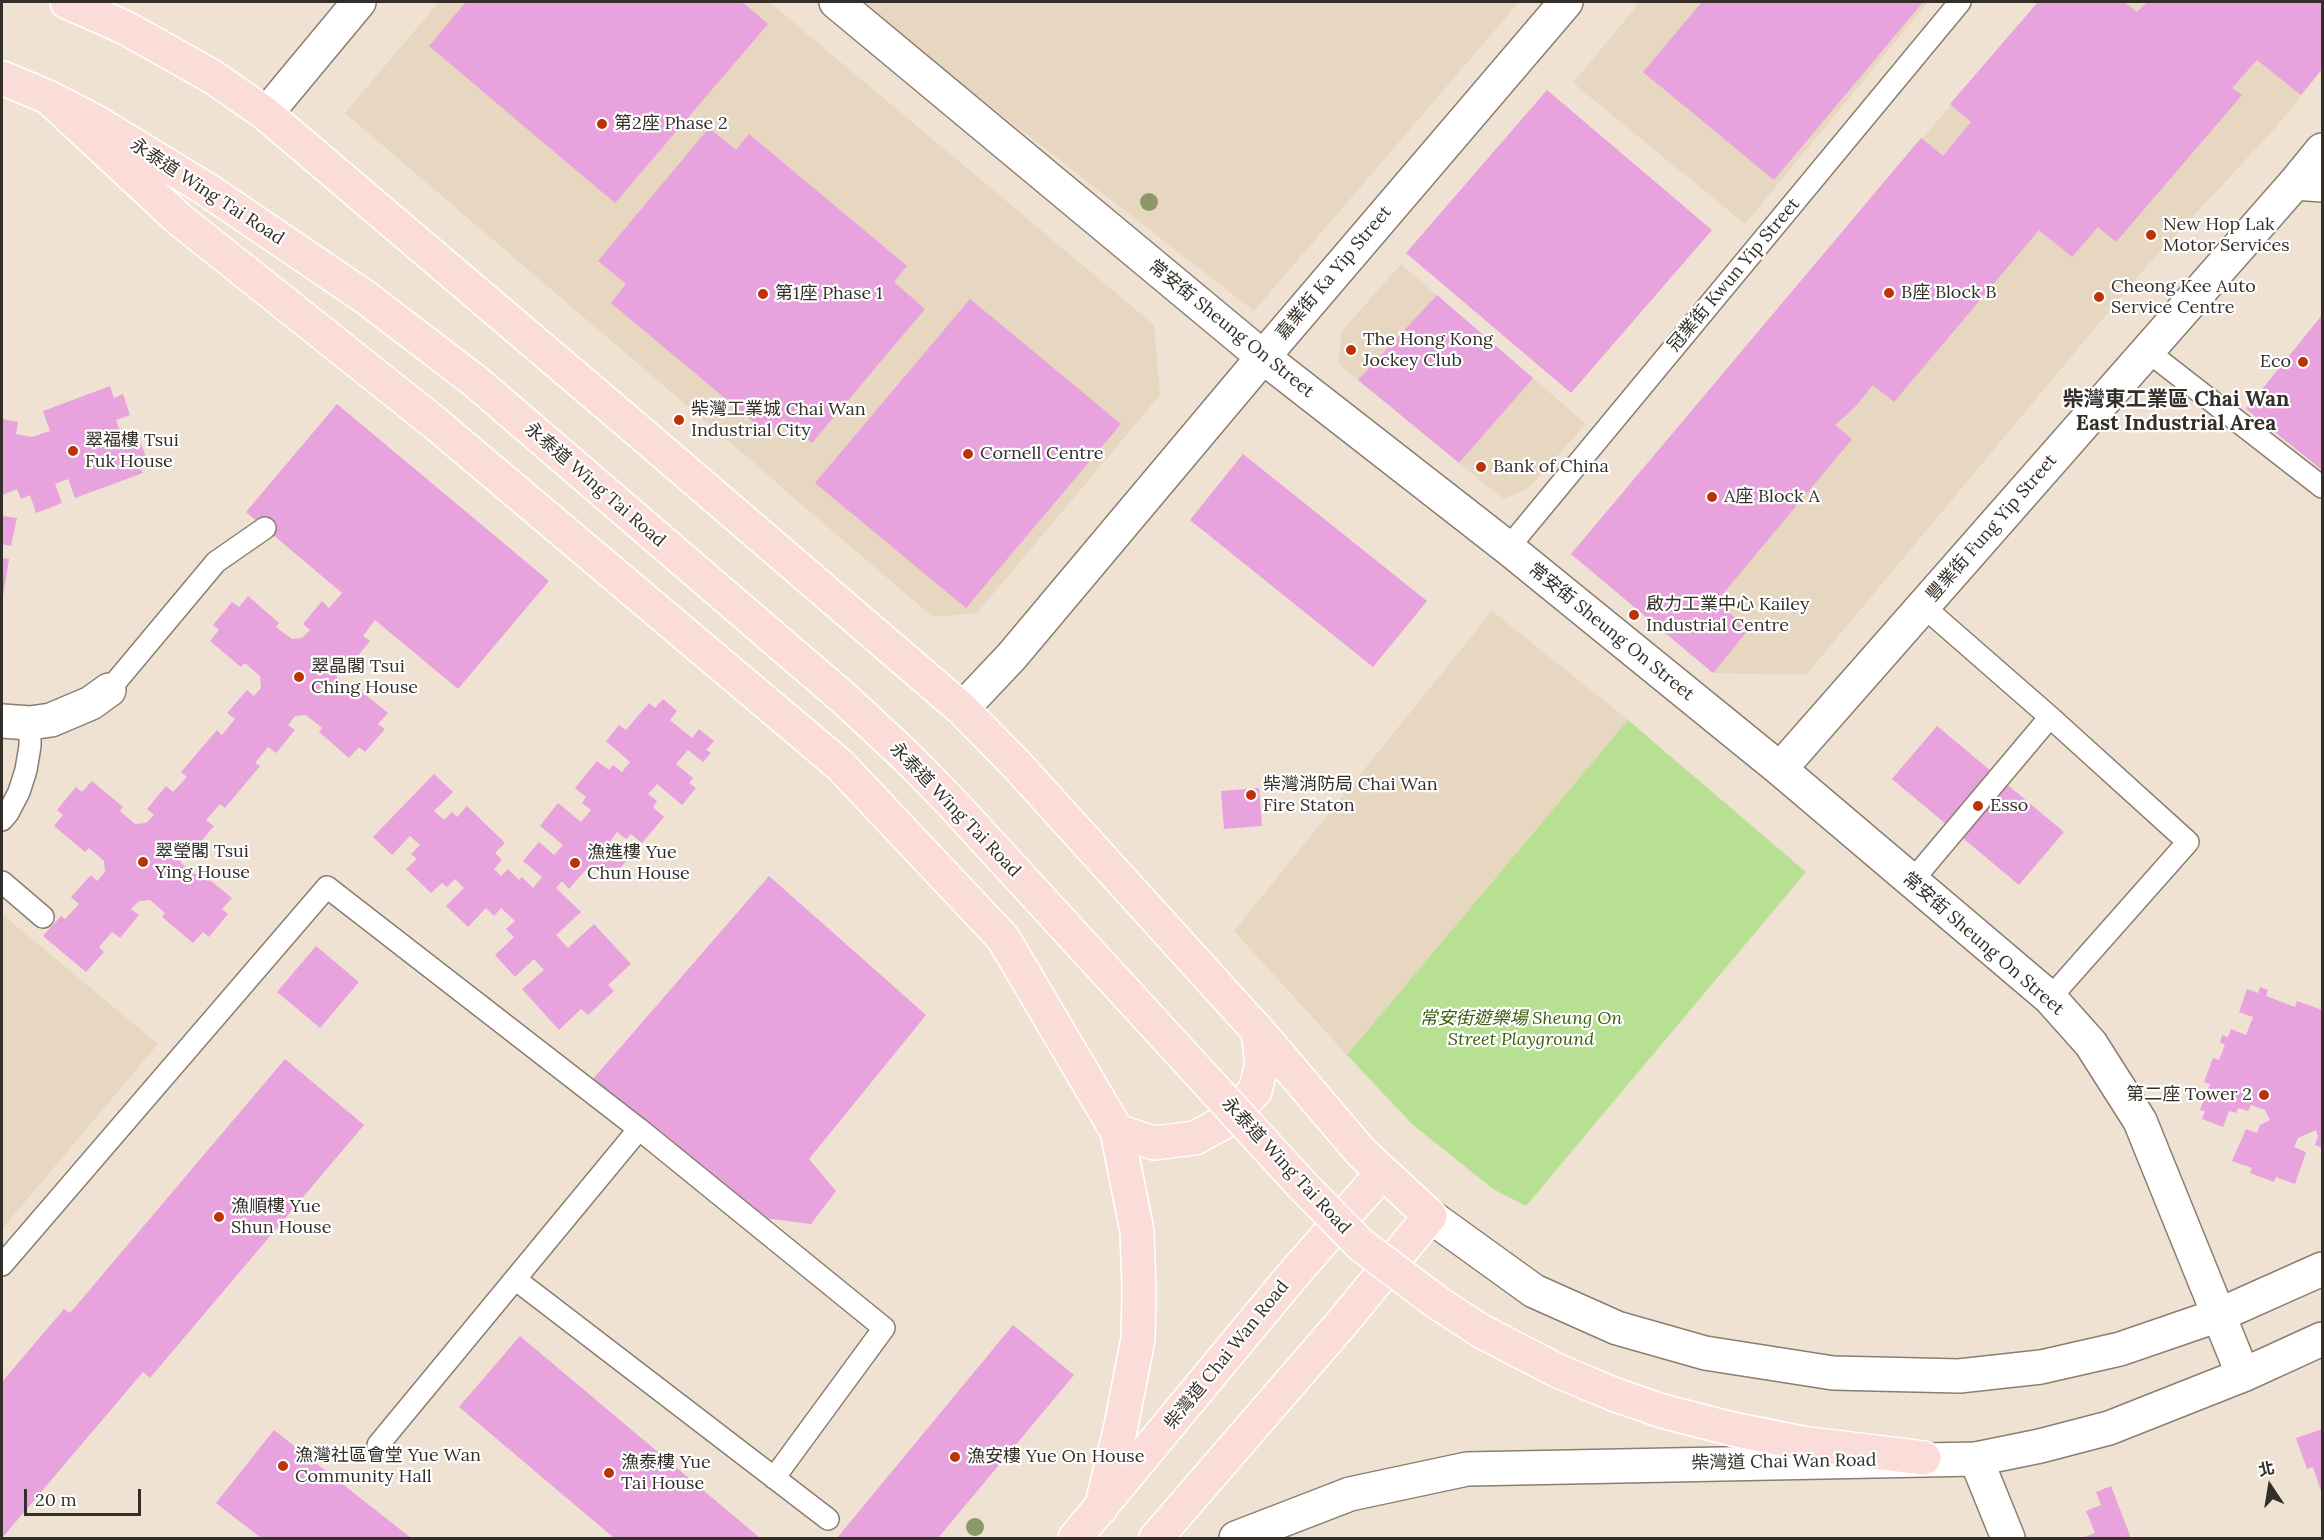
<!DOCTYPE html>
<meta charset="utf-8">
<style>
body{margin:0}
#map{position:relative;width:2324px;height:1540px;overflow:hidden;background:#efe2d2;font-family:Lora,"Noto Sans TC",serif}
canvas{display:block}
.frame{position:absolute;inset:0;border:3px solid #332e28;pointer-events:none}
.north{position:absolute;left:2240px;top:1456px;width:60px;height:60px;-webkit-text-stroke:4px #fff;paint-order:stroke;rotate:348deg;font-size:16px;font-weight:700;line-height:24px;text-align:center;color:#332e28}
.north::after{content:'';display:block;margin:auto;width:21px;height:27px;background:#332e28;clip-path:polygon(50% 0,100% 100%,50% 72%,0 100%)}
.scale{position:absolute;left:24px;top:1489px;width:117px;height:27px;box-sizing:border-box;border:3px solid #332e28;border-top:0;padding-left:8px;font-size:18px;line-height:21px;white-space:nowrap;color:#332e28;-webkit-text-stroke:4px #fff;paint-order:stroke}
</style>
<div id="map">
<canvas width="2324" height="1540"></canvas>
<div class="frame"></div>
<div class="north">北</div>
<div class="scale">20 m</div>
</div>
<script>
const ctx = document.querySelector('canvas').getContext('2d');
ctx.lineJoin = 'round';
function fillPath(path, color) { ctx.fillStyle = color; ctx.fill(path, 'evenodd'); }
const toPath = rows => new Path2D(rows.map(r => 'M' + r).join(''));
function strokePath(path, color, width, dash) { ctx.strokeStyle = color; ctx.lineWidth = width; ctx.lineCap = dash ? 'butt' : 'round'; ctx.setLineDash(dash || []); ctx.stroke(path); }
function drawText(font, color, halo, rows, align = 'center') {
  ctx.font = font + ' Lora,"Noto Sans TC",serif'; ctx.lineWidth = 4.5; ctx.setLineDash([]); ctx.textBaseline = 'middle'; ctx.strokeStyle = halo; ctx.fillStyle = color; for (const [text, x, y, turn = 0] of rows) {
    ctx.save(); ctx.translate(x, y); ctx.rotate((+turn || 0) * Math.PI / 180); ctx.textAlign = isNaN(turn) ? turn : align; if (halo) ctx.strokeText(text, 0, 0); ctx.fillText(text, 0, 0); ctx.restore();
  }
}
fillPath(toPath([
 [439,2,769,2,1154,325,1160,395,977,613,933,617,781,487,1007,216,781,486,345,113],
 [865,2,1519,2,1254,311,953,77],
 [1640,2,1928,2,1745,224,1573,83],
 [2038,2,2322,2,2322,70,2276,127,2146,267,1806,675,1713,673,1571,554],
 [1401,264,1586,424,1529,488,1503,499,1338,363,1342,331],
 [1492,611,1628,720,1347,1055,1234,931],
 [2,914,158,1044,2,1229]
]), '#e7d6c0');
fillPath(toPath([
 [1628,720,1806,872,1526,1206,1493,1189,1413,1125,1347,1055]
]), '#b8e092');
fillPath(toPath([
 [466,2,742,2,768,24,615,203,429,46],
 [1702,2,1923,2,1774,180,1643,72],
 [2038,2,2124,2,2137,12,2147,2,2322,2,2322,69,2301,95,2257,60,2232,88,2242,95,2116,242,2098,227,2072,257,2039,230,1894,402,1873,385,1855,407,1835,425,1852,439,1716,602,1749,629,1713,673,1571,554,1921,138,1943,156,1971,122,1950,104],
 [1547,90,1712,230,1571,393,1406,253],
 [709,128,736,150,749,134,907,266,894,282,925,309,812,443,783,419,769,435,611,303,626,284,598,261],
 [1437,295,1533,378,1459,463,1358,380],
 [970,299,1121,424,966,608,815,483],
 [2322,315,2322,470,2246,409],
 [110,386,114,398,123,394,130,415,116,420,125,444,139,439,147,459,138,462,143,473,75,498,68,479,55,484,62,503,36,513,30,495,21,499,17,489,2,495,2,419,18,422,16,434,32,437,50,431,43,411],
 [337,404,549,581,458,689,375,620,363,636,370,641,351,664,344,658,337,667,337,678,353,691,356,687,388,713,378,724,385,729,365,752,359,747,349,758,319,732,322,728,306,715,295,716,288,725,295,730,276,753,268,747,255,763,260,766,225,808,220,804,206,820,214,826,195,849,188,843,180,852,181,863,196,875,200,872,232,898,222,909,228,914,209,937,203,932,193,943,162,917,165,913,150,900,139,901,131,909,139,915,120,938,112,932,99,947,104,952,86,972,43,936,61,916,65,919,79,904,71,897,91,875,97,881,105,872,104,861,89,848,85,852,54,826,63,815,57,810,76,787,82,792,92,781,123,807,120,811,135,824,146,823,154,815,147,809,166,786,173,792,187,777,181,772,217,730,222,735,235,719,227,713,247,690,254,696,261,688,260,676,245,663,241,667,210,641,219,630,213,625,232,602,239,607,248,596,279,623,276,627,292,639,302,638,310,630,303,624,322,601,329,608,342,593,246,512],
 [1243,454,1427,601,1373,667,1190,520],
 [2,516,17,518,11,546,2,544],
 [2,558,9,559,3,596,2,596],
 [663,699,677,711,670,720,692,738,699,729,714,741,706,750,711,753,703,762,688,750,676,764,693,778,689,783,696,788,682,805,657,784,648,794,657,801,653,807,664,817,642,843,631,834,626,839,617,832,608,844,627,860,609,882,589,866,569,889,562,881,556,888,581,912,556,935,568,948,594,924,631,964,608,985,614,991,588,1015,581,1009,559,1030,522,989,544,970,534,959,515,977,495,955,514,937,506,929,515,921,501,908,494,916,486,908,468,927,446,906,464,888,455,879,447,887,442,883,431,893,406,869,417,859,411,854,420,845,410,836,392,855,373,837,434,774,453,792,434,811,444,820,452,812,457,817,467,806,505,843,495,853,502,860,494,869,501,876,508,869,519,880,522,877,533,888,542,877,523,861,539,842,554,855,563,845,540,826,558,803,581,822,591,810,582,803,586,797,575,788,597,761,609,770,613,765,622,772,630,762,606,741,619,725,626,730,649,703,655,708],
 [1937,726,2064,832,2019,885,1892,779],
 [1259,788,1262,826,1224,829,1221,791],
 [769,876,926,1015,809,1159,836,1191,811,1224,764,1218,593,1079],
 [316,946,359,982,320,1028,277,992],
 [2260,987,2268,990,2266,996,2295,1007,2297,1001,2322,1010,2322,1148,2315,1145,2318,1136,2316,1130,2298,1138,2294,1147,2306,1152,2295,1184,2276,1177,2274,1182,2250,1173,2252,1168,2232,1161,2246,1129,2257,1133,2260,1125,2270,1120,2265,1110,2251,1105,2248,1111,2238,1108,2236,1113,2229,1111,2223,1127,2202,1119,2205,1111,2200,1110,2210,1084,2204,1082,2213,1058,2219,1060,2225,1045,2220,1042,2222,1035,2228,1037,2231,1029,2246,1035,2253,1017,2239,1012,2247,989,2258,993],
 [285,1059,364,1125,150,1378,143,1372,2,1538,2,1382,64,1309,70,1313],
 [1013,1325,1074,1375,938,1538,837,1538],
 [520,1336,760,1538,614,1538,459,1407],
 [2322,1429,2322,1494,2313,1467,2307,1469,2296,1438],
 [274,1430,411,1538,261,1538,216,1503],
 [2111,1486,2131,1538,2081,1538,2095,1533,2086,1511,2101,1505,2096,1492]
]), '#e8a2de');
const lane = toPath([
 [2146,350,2322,487],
 [1508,548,1960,2],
 [1924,607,2050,717,2188,842,2050,998],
 [109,690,216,562,265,528],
 [2,820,8,813,19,792,26,770,30,746,30,723],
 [1912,881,2050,717],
 [2,882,43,917],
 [639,1129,884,1328,774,1478],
 [2,1265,327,887,639,1129,378,1445],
 [515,1279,828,1519]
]);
const street = toPath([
 [836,2,1263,357,1566,2],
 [266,114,359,2],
 [2295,183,2322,150],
 [2,721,30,723,51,720,91,703,109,690],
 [1976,1459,2008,1538]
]);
const secondary = toPath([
 [962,709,1012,656,1263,357,1508,548,1780,769,2050,998,2091,1044,2140,1121,2243,1375],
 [1780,769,2295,183,2322,185],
 [1430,1216,1534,1291,1617,1328,1705,1353,1833,1373,1959,1376,2041,1367,2120,1349,2219,1315,2322,1269],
 [1236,1538,1350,1494,1467,1469,1976,1459,2040,1446,2109,1428,2243,1375,2322,1339]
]);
const primary = toPath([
 [67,2,126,28,213,77,266,114,635,428,962,709,1016,764,1258,1031,1361,1152,1430,1216,1341,1324,1156,1538],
 [2,78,48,97,98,123,206,189,365,297,475,381],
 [48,97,179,219,435,423,840,765,1003,938,1117,1131,1137,1231,1139,1290,1138,1339,1121,1426,1101,1508],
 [1117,1131,1154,1143,1195,1138,1226,1121,1255,1091,1262,1064,1258,1031],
 [1558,1371,1613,1394,1662,1411,1732,1429,1802,1443,1924,1458],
 [1075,1538,1292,1276,1382,1173]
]);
strokePath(lane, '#8a7e70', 24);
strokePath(street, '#8a7e70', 36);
strokePath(secondary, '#8a7e70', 36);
strokePath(primary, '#fff', 36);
strokePath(lane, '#fff', 21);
strokePath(street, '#fff', 33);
strokePath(secondary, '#fff', 33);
strokePath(primary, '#faddd8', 33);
const primaryBridge = toPath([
 [475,381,847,701,908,758,952,803,1303,1186,1361,1245,1438,1303,1481,1331,1558,1371]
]);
strokePath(primaryBridge, '#fff', 36, []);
strokePath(primaryBridge, '#faddd8', 33);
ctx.fillStyle = '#8c9964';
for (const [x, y] of [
 [1149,202],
 [975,1527]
]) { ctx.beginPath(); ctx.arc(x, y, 9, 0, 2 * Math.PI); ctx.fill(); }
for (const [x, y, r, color] of [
 [602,124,6,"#bc330a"],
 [2151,235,6,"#bc330a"],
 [1889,293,6,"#bc330a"],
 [763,294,6,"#bc330a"],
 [2099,297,6,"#bc330a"],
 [1351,350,6,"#bc330a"],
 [2303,362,6,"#bc330a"],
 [679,420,6,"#bc330a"],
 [73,451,6,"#bc330a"],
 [968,454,6,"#bc330a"],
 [1481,467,6,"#bc330a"],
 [1712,497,6,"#bc330a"],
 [1634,615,6,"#bc330a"],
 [299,677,6,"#bc330a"],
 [1251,795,6,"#bc330a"],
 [1978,806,6,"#bc330a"],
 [143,862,6,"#bc330a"],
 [575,863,6,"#bc330a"],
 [2264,1095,6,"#bc330a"],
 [219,1217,6,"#bc330a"],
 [955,1457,6,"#bc330a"],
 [283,1466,6,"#bc330a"],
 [609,1473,6,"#bc330a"]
]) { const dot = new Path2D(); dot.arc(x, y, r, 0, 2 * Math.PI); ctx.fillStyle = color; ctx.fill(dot); strokePath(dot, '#fff', 2); }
drawText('18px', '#332e28', '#fff', [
 ["第2座 Phase 2",614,124],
 ["New Hop Lak",2163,225],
 ["Motor Services",2163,246],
 ["Cheong Kee Auto",2111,287],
 ["Service Centre",2111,308],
 ["B座 Block B",1901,293],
 ["第1座 Phase 1",775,294],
 ["The Hong Kong",1363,340],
 ["Jockey Club",1363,361],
 ["Eco",2291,362,"right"],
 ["柴灣工業城 Chai Wan",691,410],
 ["Industrial City",691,431],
 ["翠福樓 Tsui",85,441],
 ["Fuk House",85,462],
 ["Cornell Centre",980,454],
 ["Bank of China",1493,467],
 ["A座 Block A",1724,497],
 ["啟力工業中心 Kailey",1646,605],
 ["Industrial Centre",1646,626],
 ["翠晶閣 Tsui",311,667],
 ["Ching House",311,688],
 ["柴灣消防局 Chai Wan",1263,785],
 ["Fire Staton",1263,806],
 ["Esso",1990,806],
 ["翠瑩閣 Tsui",155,852],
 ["Ying House",155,873],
 ["漁進樓 Yue",587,853],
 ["Chun House",587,874],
 ["第二座 Tower 2",2252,1095,"right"],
 ["漁順樓 Yue",231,1207],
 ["Shun House",231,1228],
 ["漁灣社區會堂 Yue Wan",295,1456],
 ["Community Hall",295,1477],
 ["漁安樓 Yue On House",967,1457],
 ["漁泰樓 Yue",621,1463],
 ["Tai House",621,1484]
], 'left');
drawText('18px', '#332e28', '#fff', [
 ["永泰道 Wing Tai Road",207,192,33],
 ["嘉業街 Ka Yip Street",1334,273,-50],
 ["冠業街 Kwun Yip Street",1734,275,-50],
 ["常安街 Sheung On Street",1231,329,39],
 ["永泰道 Wing Tai Road",595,485,41],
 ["豐業街 Fung Yip Street",1992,528,-49],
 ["常安街 Sheung On Street",1611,632,39],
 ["永泰道 Wing Tai Road",955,810,46],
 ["常安街 Sheung On Street",1983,944,41],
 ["永泰道 Wing Tai Road",1286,1166,47],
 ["柴灣道 Chai Wan Road",1227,1355,-51],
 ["柴灣道 Chai Wan Road",1784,1462,-1]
]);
drawText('italic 18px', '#3b5e0a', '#fff', [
 ["常安街遊樂場 Sheung On",1521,1019],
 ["Street Playground",1521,1040]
]);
drawText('bold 21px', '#332e28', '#fff', [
 ["柴灣東工業區 Chai Wan",2176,400],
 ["East Industrial Area",2176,424]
]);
</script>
